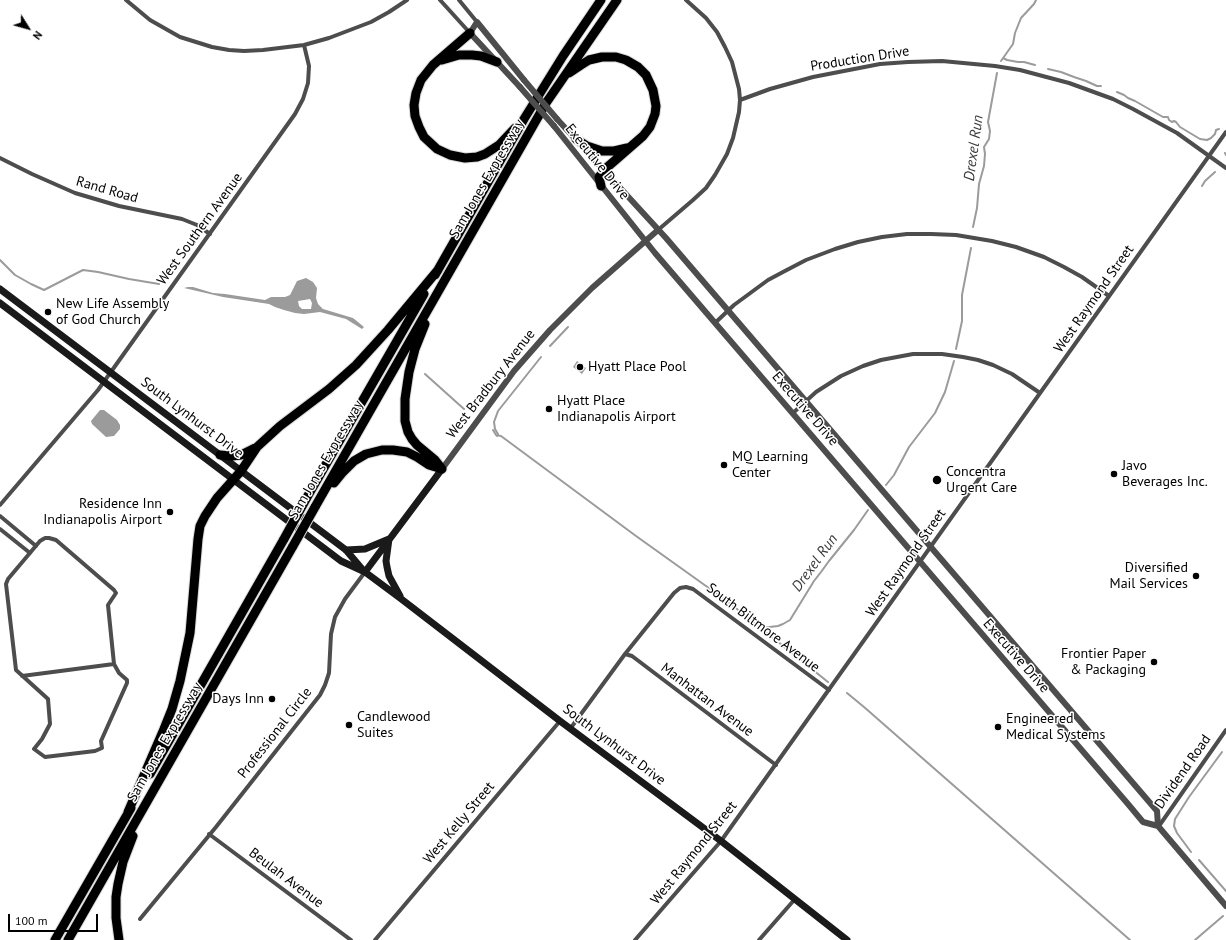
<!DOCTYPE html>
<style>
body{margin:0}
#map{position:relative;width:1226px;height:940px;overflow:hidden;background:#fff;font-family:"PT Sans",sans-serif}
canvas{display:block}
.north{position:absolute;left:8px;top:8px;width:40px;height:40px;-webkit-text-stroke:3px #fff;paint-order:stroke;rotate:127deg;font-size:11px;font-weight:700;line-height:16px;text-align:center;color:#000}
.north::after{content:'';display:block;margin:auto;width:14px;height:18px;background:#000;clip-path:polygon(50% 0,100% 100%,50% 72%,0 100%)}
.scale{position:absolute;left:8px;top:914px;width:90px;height:18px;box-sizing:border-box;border:2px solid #000;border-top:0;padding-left:5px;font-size:12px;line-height:14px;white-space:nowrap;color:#000;-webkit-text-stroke:3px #fff;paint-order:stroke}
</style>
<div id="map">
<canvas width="1226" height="940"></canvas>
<div class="north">N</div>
<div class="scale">100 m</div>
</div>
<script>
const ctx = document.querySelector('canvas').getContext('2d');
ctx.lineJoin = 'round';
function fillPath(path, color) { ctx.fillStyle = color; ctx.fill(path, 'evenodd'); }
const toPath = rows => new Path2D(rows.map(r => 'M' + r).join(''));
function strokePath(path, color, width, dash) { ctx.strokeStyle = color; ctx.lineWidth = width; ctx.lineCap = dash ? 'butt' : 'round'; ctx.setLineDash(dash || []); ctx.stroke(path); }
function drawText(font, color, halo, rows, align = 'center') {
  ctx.font = font + ' "PT Sans",sans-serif'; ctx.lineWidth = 3; ctx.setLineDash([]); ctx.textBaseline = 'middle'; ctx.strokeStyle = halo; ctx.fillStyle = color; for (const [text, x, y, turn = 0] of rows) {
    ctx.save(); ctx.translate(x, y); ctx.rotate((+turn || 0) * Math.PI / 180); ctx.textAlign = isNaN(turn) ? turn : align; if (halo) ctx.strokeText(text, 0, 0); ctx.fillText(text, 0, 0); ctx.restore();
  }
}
fillPath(toPath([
 [306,278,313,282,317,288,316,298,318,304,323,309,353,318,364,327,362,329,346,319,320,312,304,314,295,313,284,310,275,307,269,304,223,297,184,288,188,287,193,287,213,293,225,294,265,300,271,297,285,297,290,295,297,281],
 [310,299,312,303,311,309,302,309,299,306,298,301],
 [577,361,586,368,582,374,573,367],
 [100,410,104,410,117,420,120,425,120,429,114,436,106,437,92,424,91,421]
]), '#9b9b9b');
strokePath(toPath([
 [1003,58,1007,60,1018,62,1024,62,1035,65],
 [1001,61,1013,44,1015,33,1021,18,1034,4,1036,0],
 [1048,69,1061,72,1074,77,1086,81,1097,86,1101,86],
 [1117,92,1124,95,1128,98,1135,101,1163,117,1168,117,1169,120,1172,122,1174,121,1176,122,1180,127,1200,139,1207,140,1211,138,1215,134,1216,130,1219,129],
 [1225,153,1226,155],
 [1202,186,1205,181,1215,172],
 [973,227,977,208,979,184,984,166,985,154,984,147,989,139,990,131,988,122,997,73],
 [0,260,15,275,31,284,44,290,83,270,98,272,129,279,159,284],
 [550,346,568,327],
 [956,349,962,321,962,295,971,248],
 [425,374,464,409],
 [493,430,496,435,501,436,636,536,727,601,828,682],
 [497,436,498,434,495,429,494,422,498,411,541,357],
 [886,485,894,475,909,447,935,413,945,392,954,361],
 [761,628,778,626,783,624,790,620,814,581,821,572,829,561,854,530,868,510],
 [847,693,864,707,1130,940],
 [1191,852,1177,833,1174,826,1175,819,1189,797,1222,752],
 [1199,860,1226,891],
 [1195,940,1223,916]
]), '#9b9b9b', 2);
const motorway = toPath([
 [470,33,433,65,421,80,416,93,414,105,415,116,419,127,424,137,437,149,450,155,465,158,477,157,485,154,499,145,515,128],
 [442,60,459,55,472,55,481,56,497,62],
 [569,73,581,65,589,60,602,57,616,57,626,60,638,67,646,75,653,90,656,106,655,114,650,127,643,136,604,170,599,177,601,186],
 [576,139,587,146,602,151,614,151,627,148],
 [435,275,524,119,563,56,601,0],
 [425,324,415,349,409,372,405,399,405,421,408,432,412,439,417,445,435,460,442,469],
 [220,455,232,456,241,455,255,448],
 [334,483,343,472,354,461,366,454,382,450,393,450,407,452,417,457,429,465,442,469],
 [306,499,424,294],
 [315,507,546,103,617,0],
 [150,774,284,539],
 [128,812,164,729,172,709,180,681,190,633,198,539,200,526,205,516,217,498,241,471,257,447,280,426,329,389,356,365,388,330,438,270],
 [55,940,131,808],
 [68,940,293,546],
 [119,940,116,918,116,897,118,884,123,862,133,836]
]);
strokePath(motorway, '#dbdbdb', 11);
strokePath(toPath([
 [126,0,150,20,180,37,212,47,229,50,244,51,263,50,304,45,329,38,371,22,389,12,407,0],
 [440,0,470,33],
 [459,0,477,22],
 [740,100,770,89,813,77,880,64,908,62,942,61,995,66,1020,70,1069,83,1113,99,1133,109,1177,133,1226,168],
 [0,158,32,174,75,193,119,206,182,219,197,225,210,234],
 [658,230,693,200,706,188,715,175,727,154,733,138,739,112,740,100,739,89,732,62,725,47,717,32,706,18,686,0],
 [715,323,734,305,768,280,783,272,806,260,835,249,858,242,882,237,907,234,931,234,956,235,992,241,1016,247,1044,257,1064,267,1082,277,1109,296],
 [793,413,816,392,841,376,863,366,881,360,913,354,942,354,963,357,978,360,993,365,1012,374,1040,393],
 [0,505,98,390,295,114,303,99,308,83,309,66,304,45],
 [0,516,36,546],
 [0,529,30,553],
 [45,538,49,538,56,540,114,590,116,593,108,605,114,664,119,673,127,680,127,683,101,741,102,748,95,751,45,757,34,749,42,739,50,724,48,699,16,670,6,584,8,579,40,541,45,538],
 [625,654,632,656,776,765],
 [22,676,114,664],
 [570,729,625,654,674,593,680,588,686,587,693,589,829,690],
 [1159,826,1226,730],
 [209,834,351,940],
 [140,919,216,827,320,695,325,685,329,673,331,634,335,617,345,599,365,572],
 [375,940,560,721],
 [635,940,721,841,1226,132],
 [759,940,795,899]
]), '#4d4d4d', 4);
strokePath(toPath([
 [520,87,470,33,477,22,524,80],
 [557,119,666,238,1157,811,1158,826],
 [554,126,655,253,1128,804,1143,822,1158,826,1226,906],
 [442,469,514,371,550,330,592,288,658,230]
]), '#4d4d4d', 6);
strokePath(toPath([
 [0,289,346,550,362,569],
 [0,303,341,561,365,572,400,598,560,721,721,841,847,940],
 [346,550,365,549,389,539,386,561,387,567,389,576,400,596],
 [365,572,442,469]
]), '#1a1a1a', 7);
strokePath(motorway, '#000', 9);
const motorwayBridge = toPath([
 [284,539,306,499],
 [293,546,315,507]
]);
strokePath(motorwayBridge, '#dbdbdb', 11, []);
strokePath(toPath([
 [524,80,557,119],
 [520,87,554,126]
]), '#4d4d4d', 6);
strokePath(motorwayBridge, '#000', 9);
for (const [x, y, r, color] of [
 [48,312,4,"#000"],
 [580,367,4,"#000"],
 [549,409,4,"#000"],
 [724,465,4,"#000"],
 [1114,474,4,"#000"],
 [937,480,5,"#000"],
 [170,512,4,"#000"],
 [1196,576,4,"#000"],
 [1154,662,4,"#000"],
 [272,699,4,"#000"],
 [349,725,4,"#000"],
 [998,727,4,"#000"]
]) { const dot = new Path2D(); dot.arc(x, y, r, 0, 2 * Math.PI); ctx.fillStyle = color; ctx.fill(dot); strokePath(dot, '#fff', 1.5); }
drawText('14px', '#000', '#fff', [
 ["Production Drive",860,59,-9],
 ["Executive Drive",597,162,51],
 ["Sam Jones Expressway",487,179,-60],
 ["Rand Road",107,190,16],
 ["West Southern Avenue",200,229,-54],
 ["West Raymond Street",1094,299,-55],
 ["West Bradbury Avenue",491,384,-52],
 ["Executive Drive",805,409,49],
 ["South Lynhurst Drive",192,418,37],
 ["Sam Jones Expressway",326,460,-60],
 ["West Raymond Street",906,563,-55],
 ["South Biltmore Avenue",763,628,37],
 ["Executive Drive",1016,656,49],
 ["Manhattan Avenue",707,700,37],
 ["Professional Circle",275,733,-52],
 ["Sam Jones Expressway",165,742,-60],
 ["South Lynhurst Drive",614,745,37],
 ["Dividend Road",1183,772,-55],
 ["West Kelly Street",459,823,-50],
 ["West Raymond Street",694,853,-51],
 ["Beulah Avenue",286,878,37]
]);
drawText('14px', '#000', '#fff', [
 ["New Life Assembly",56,304],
 ["of God Church",56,320],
 ["Hyatt Place Pool",588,367],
 ["Hyatt Place",557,401],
 ["Indianapolis Airport",557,417],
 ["MQ Learning",732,457],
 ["Center",732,473],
 ["Javo",1122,466],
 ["Beverages Inc.",1122,482],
 ["Concentra",946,472],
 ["Urgent Care",946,488],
 ["Residence Inn",162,504,"right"],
 ["Indianapolis Airport",162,520,"right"],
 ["Diversified",1188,568,"right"],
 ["Mail Services",1188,584,"right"],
 ["Frontier Paper",1146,654,"right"],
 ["& Packaging",1146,670,"right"],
 ["Days Inn",264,699,"right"],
 ["Candlewood",357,717],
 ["Suites",357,733],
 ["Engineered",1006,719],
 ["Medical Systems",1006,735]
], 'left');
drawText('italic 15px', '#3c3c3c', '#fff', [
 ["Drexel Run",974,148,-82],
 ["Drexel Run",815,563,-54]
]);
</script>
